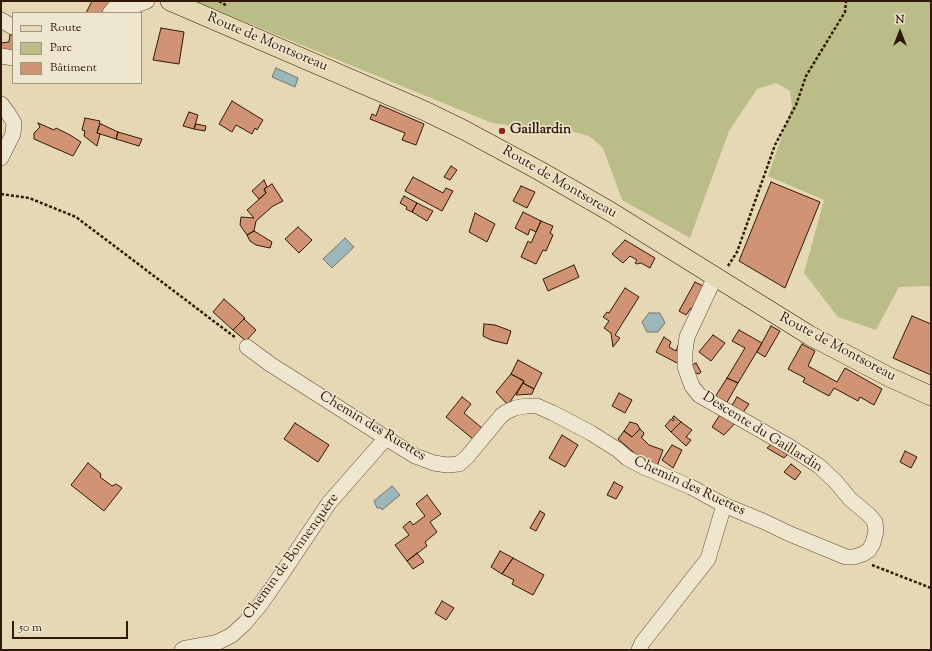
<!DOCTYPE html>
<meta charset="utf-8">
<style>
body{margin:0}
#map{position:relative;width:932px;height:651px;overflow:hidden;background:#e6d8b5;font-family:"Sorts Mill Goudy",serif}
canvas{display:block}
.frame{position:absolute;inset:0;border:2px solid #321807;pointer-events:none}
.legend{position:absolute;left:12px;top:12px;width:130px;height:72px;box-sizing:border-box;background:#efe6cf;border:1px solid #a3947f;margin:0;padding:5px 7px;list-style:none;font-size:12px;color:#321807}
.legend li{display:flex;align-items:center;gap:8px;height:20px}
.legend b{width:20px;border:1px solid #a3947f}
.north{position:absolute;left:880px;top:12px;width:40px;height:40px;-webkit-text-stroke:3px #efe6cf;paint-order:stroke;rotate:0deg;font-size:11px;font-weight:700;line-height:16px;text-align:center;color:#321807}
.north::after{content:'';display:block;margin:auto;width:14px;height:18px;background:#321807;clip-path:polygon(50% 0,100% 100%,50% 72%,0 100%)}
.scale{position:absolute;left:12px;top:621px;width:116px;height:18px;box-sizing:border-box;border:2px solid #321807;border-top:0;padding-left:5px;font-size:12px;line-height:14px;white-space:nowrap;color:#321807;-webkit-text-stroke:3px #efe6cf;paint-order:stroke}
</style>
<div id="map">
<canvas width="932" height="651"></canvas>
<div class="frame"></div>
<ul class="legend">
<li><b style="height:5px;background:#e6d8b5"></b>Route</li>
<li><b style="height:11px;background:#bbbd89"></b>Parc</li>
<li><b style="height:11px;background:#d09474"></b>Bâtiment</li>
</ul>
<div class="north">N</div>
<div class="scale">50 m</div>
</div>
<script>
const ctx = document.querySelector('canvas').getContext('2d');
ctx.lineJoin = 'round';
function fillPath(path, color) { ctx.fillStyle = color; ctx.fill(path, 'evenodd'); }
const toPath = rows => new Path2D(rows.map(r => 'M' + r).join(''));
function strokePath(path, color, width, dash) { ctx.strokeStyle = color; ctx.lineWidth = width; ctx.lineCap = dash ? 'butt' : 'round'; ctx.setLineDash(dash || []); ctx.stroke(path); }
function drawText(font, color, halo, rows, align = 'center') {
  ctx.font = font + ' "Sorts Mill Goudy",serif'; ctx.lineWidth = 3; ctx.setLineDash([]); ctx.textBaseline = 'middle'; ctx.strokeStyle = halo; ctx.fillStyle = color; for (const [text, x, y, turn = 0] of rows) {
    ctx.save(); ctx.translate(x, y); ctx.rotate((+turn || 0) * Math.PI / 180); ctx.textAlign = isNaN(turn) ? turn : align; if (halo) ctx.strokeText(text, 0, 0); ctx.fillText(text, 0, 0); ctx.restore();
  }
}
fillPath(toPath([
 [194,1,931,1,931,288,929,286,899,287,876,330,838,317,804,273,824,200,768,176,792,107,790,91,776,83,757,89,729,131,690,238,622,200,603,148,589,136,552,126,537,128,492,123]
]), '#bbbd89');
const water = toPath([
 [276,68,298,78,295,87,272,77,276,68],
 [345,238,354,247,332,268,323,259,345,238],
 [649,313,660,313,665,323,658,332,647,332,642,322,649,313],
 [392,486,400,495,382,510,381,508,377,508,374,501,392,486]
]);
fillPath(water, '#9cb7b9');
strokePath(water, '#727772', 1);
const building = toPath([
 [92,1,110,1,104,13,86,13,92,1],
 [161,28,184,32,179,64,153,60,161,28],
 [10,34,13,36,13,53,1,53,1,43,9,42,10,34],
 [232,101,263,120,257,130,255,128,252,134,236,125,232,132,219,124,232,101],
 [380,105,424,124,416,145,402,140,405,133,370,119,372,114,376,116,380,105],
 [189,112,198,115,194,129,183,126,189,112],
 [85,118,100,121,99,124,101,124,99,126,97,133,100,134,97,146,84,136,85,131,82,130,85,118],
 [38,123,54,130,56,128,70,135,81,142,73,156,34,139,34,133,40,127,38,123],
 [101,124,118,132,116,139,97,133,99,126,101,124],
 [196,124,206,126,205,131,194,129,196,124],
 [118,132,142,139,139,146,116,139,118,132],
 [451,166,457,170,450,180,444,177,451,166],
 [413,177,443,193,446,188,453,191,442,211,405,191,413,177],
 [264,180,267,187,264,189,266,193,259,199,252,191,264,180],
 [771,182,820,202,785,288,739,261,771,182],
 [272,184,283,201,273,206,256,221,254,231,247,235,240,225,241,217,254,218,247,210,266,193,264,189,272,184],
 [521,186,535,192,527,208,513,201,521,186],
 [404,196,417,203,412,212,406,209,407,207,400,203,404,196],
 [417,203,433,211,427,221,412,212,417,203],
 [523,212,541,221,536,232,530,229,528,235,515,228,523,212],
 [475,213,495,224,487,242,469,232,475,213],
 [541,221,553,226,550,233,553,235,546,251,543,250,536,264,521,257,528,241,531,243,541,221],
 [298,227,312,240,299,253,285,239,298,227],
 [254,231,272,242,270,248,256,245,250,241,247,235,254,231],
 [625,240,655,258,650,268,641,263,637,264,635,263,637,260,630,256,623,263,612,254,625,240],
 [574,265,579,277,548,291,543,279,574,265],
 [695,282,703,286,696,310,691,308,686,315,679,311,695,282],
 [625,288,639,297,615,335,620,338,613,347,611,333,604,328,609,321,603,317,607,312,609,313,625,288],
 [224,299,245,318,233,330,213,312,224,299],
 [912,316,931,324,931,375,893,358,912,316],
 [244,319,256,330,246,341,233,330,244,319],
 [484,324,495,325,511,331,507,344,491,340,483,336,484,324],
 [771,326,780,331,765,357,757,352,771,326],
 [739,330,762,343,738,383,727,378,745,348,732,341,739,330],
 [713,335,725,343,711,361,699,352,713,335],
 [664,337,671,342,669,347,676,351,679,343,684,346,677,363,656,352,664,337],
 [802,344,815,351,808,366,837,382,845,368,882,389,874,405,860,397,858,401,834,388,829,396,803,382,805,378,788,369,802,344],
 [518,360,542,373,534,389,523,383,524,381,511,374,518,360],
 [696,363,701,372,699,374,693,372,692,365,696,363],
 [511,374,524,381,508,405,496,392,511,374],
 [727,378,738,383,726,404,715,397,727,378],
 [523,383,534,389,532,394,516,395,523,383],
 [619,393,632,400,625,413,612,406,619,393],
 [462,397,471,404,464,413,482,428,473,439,446,417,462,397],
 [737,397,749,404,742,414,731,407,737,397],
 [723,410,738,420,724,435,712,427,723,410],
 [674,416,681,422,671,432,665,426,671,419,673,421,674,419,672,418,674,416],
 [630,422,637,424,640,429,632,437,624,431,630,422],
 [681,422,692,430,686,437,691,440,686,446,671,432,681,422],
 [295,423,329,445,318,462,284,439,295,423],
 [640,429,644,433,643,436,641,437,649,445,663,450,656,469,646,463,618,439,624,431,632,437,640,429],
 [562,435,578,445,565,467,549,458,562,435],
 [773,443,788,454,784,458,767,448,773,443],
 [672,445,682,450,673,468,662,460,672,445],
 [905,451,917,457,911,468,900,462,905,451],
 [88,463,101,474,100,477,112,486,116,484,122,488,104,511,71,485,88,463],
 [791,464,801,472,795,480,784,472,791,464],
 [614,482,623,487,616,499,607,495,614,482],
 [427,495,441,514,430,522,437,532,425,542,427,546,407,561,395,545,409,535,403,527,410,521,413,525,425,516,416,504,427,495],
 [540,511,545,514,536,531,530,528,540,511],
 [500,551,513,558,502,574,491,567,500,551],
 [417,553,424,562,413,569,407,561,417,553],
 [513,558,544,575,533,595,512,584,514,580,502,574,513,558],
 [442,601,454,608,446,620,435,613,442,601]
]);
fillPath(building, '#d09474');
strokePath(building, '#321807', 1);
const minor = toPath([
 [110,13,115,7,123,5,134,6,147,1],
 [1,20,13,27],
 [1,56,13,58],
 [1,104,8,113,14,123,13,134,1,158],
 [247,347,270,364,386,438,415,456,434,463,447,465,459,464,467,457,501,416,506,412,515,408,526,406,537,406,553,413,591,433,618,450,627,458,644,467,691,487,724,505,765,522,790,534,846,557,854,557,863,554,869,550,873,543,876,531,875,522,869,515,850,499,836,482,819,466,790,447,699,395,692,386,685,367,685,351,687,337,715,277],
 [182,650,186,648,218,642,232,635,245,623,260,605,279,578,329,503,386,438],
 [639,650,642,643,708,559,724,505]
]);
const major = toPath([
 [170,1,425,111,464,130,540,171,611,212,809,335,889,377,931,396]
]);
strokePath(minor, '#5f4832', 16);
strokePath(major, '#321807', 20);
strokePath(toPath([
 [219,1,227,6],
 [1,194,29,198,76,217,236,338],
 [728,266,737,252,775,145,796,105,806,76,845,12,846,1],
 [872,565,931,588]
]), '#321807', 2.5, [3, 2]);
strokePath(minor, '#efe6cf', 15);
strokePath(major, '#e6d8b5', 19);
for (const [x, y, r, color] of [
 [502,131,4,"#8f2418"]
]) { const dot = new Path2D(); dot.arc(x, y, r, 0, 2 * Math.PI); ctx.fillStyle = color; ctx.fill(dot); strokePath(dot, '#efe6cf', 1.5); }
drawText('14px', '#321807', '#efe6cf', [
 ["Route de Montsoreau",267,43,23],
 ["Route de Montsoreau",559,183,30],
 ["Route de Montsoreau",837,348,28],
 ["Chemin des Ruettes",372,427,31],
 ["Descente du Gaillardin",762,433,32],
 ["Chemin des Ruettes",689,487,25],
 ["Chemin de Bonnenquère",292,557,-54]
]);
drawText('bold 14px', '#321807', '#efe6cf', [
 ["Gaillardin",510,131]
], 'left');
</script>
